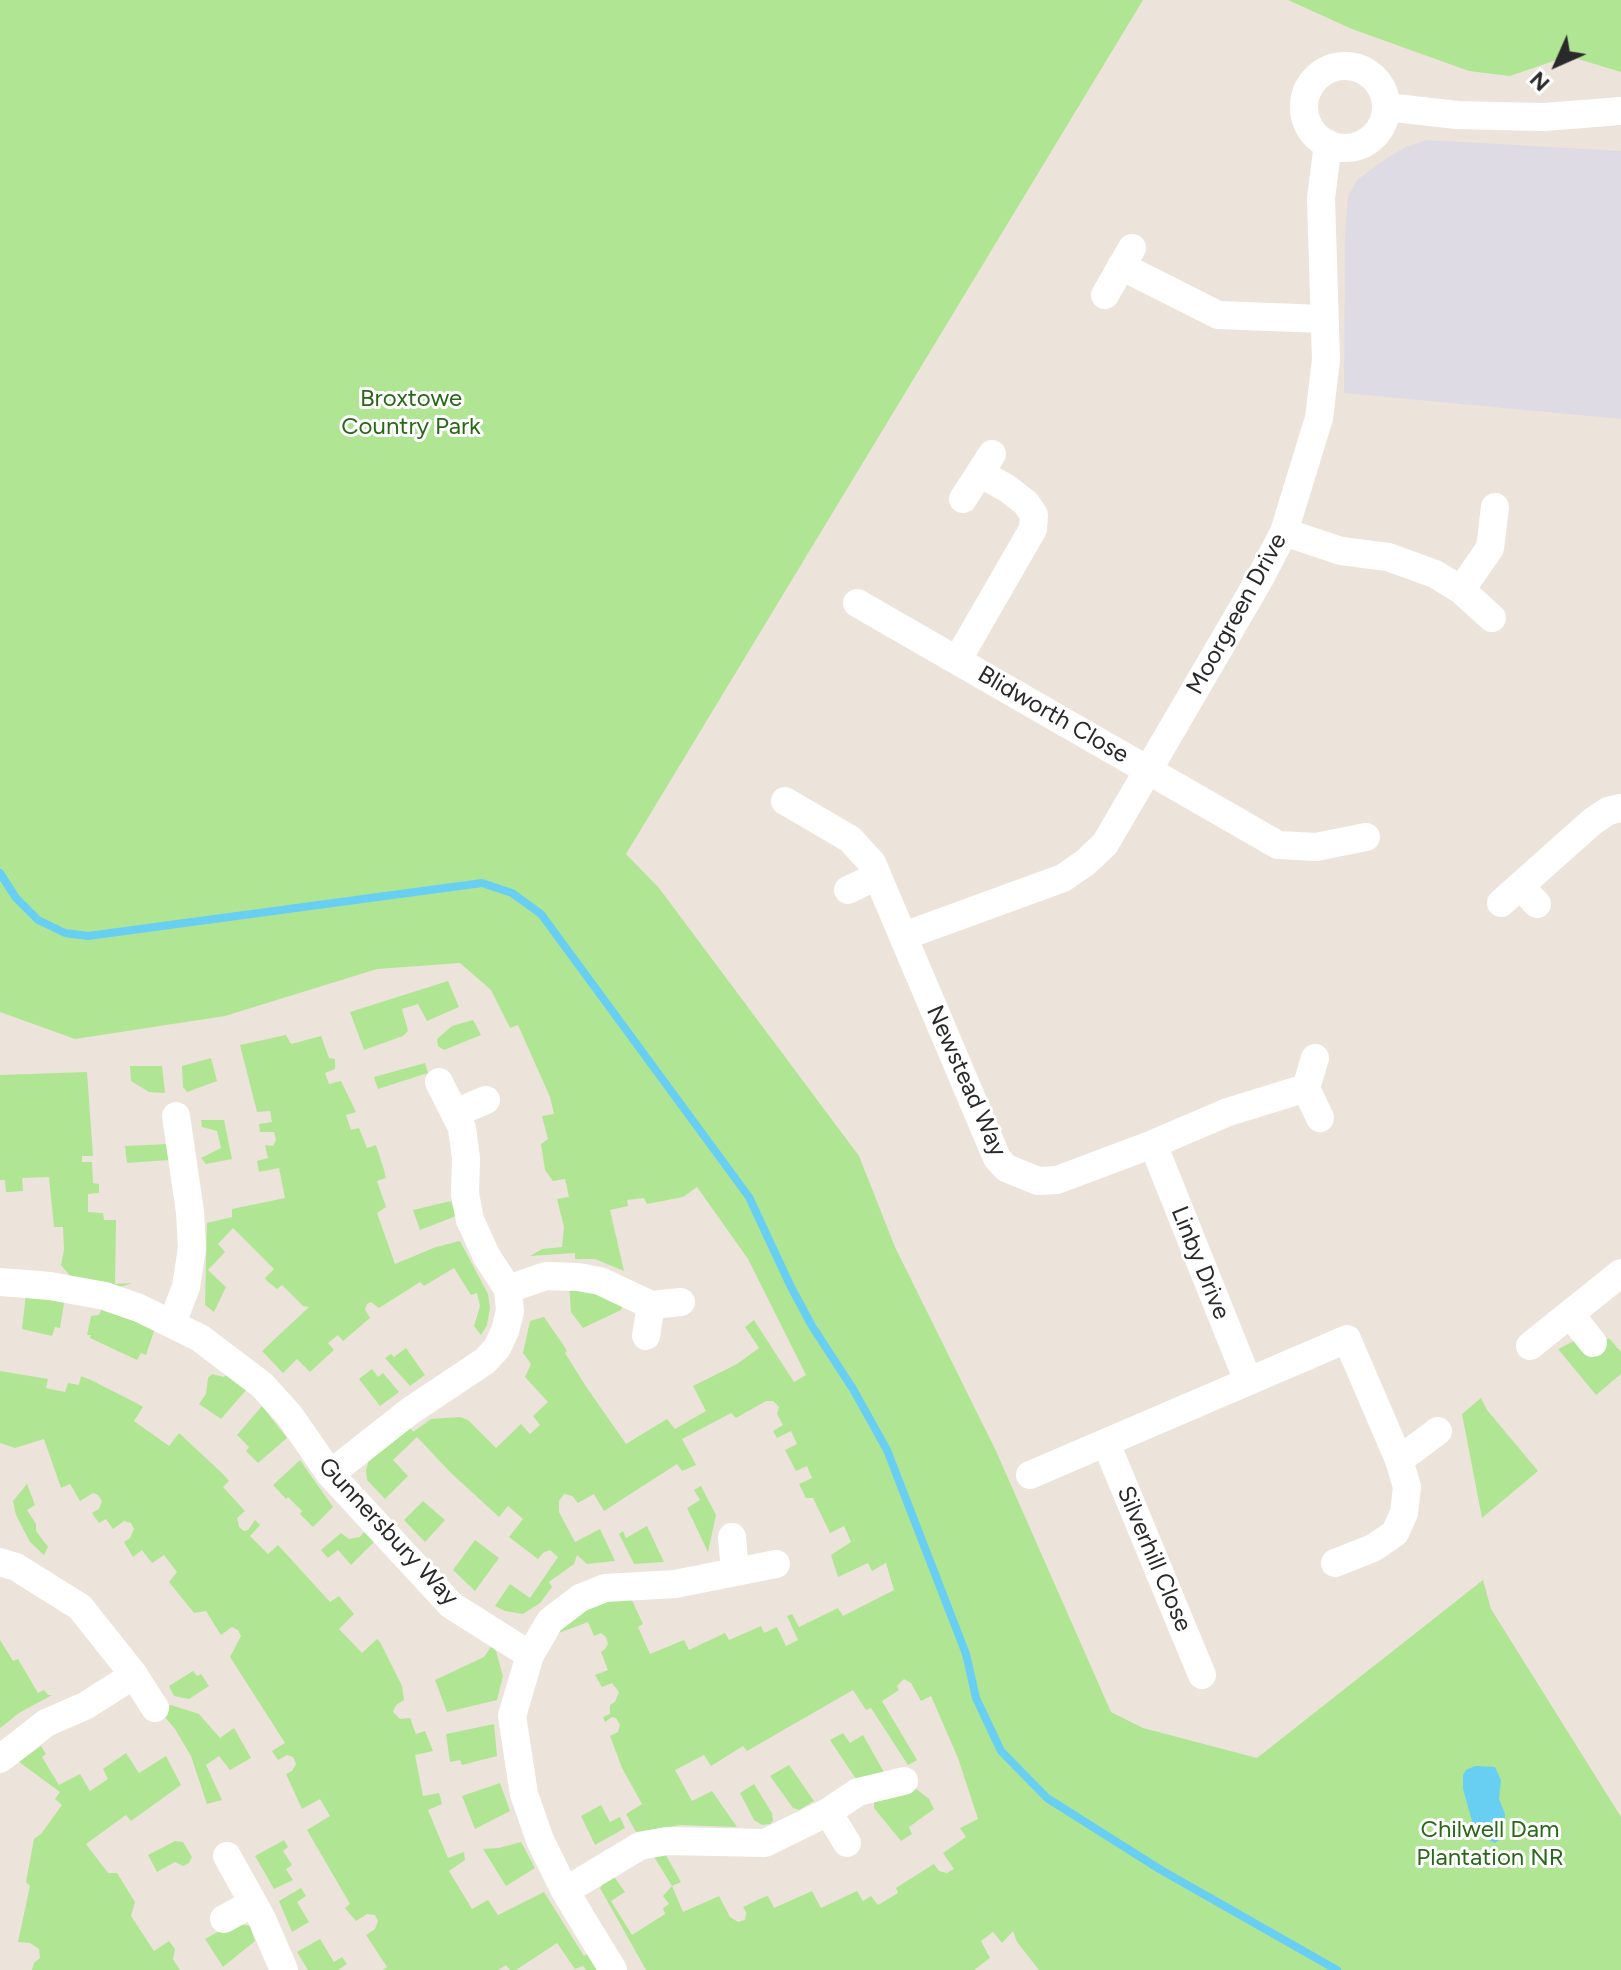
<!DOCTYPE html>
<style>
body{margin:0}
#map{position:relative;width:1621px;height:1970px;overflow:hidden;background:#ece4da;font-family:Figtree,sans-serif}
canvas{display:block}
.north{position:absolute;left:1517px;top:24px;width:80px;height:80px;-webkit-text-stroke:6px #fff;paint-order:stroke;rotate:225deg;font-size:22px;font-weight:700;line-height:32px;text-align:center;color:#292929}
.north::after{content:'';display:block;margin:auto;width:28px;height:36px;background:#292929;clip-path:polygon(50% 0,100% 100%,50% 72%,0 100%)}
</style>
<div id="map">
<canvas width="1621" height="1970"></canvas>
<div class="north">N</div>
</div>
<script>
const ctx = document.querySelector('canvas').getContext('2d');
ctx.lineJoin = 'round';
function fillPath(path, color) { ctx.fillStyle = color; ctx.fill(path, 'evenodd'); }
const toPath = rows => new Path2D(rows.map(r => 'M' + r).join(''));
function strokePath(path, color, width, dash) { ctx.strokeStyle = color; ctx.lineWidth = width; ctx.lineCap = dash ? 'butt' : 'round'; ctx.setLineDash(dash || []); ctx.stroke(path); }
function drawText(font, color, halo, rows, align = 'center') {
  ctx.font = font + ' Figtree,sans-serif'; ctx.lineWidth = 6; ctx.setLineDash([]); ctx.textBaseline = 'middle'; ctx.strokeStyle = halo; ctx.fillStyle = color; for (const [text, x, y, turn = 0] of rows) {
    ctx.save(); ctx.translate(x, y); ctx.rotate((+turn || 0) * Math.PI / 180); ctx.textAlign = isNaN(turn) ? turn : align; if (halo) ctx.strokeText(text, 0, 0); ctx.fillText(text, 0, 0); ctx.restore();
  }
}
fillPath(toPath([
 [1427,140,1621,151,1621,419,1344,393,1345,237,1348,196,1357,180,1387,158,1406,147]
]), '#dedbe4');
fillPath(toPath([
 [0,0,1143,0,626,854,659,888,859,1156,895,1247,996,1451,1111,1712,1143,1728,1257,1758,1483,1580,1491,1609,1621,1817,1621,1970,1039,1970,1017,1942,1013,1931,1002,1943,993,1932,981,1941,990,1958,974,1970,646,1970,600,1888,612,1874,625,1892,611,1901,632,1935,665,1914,663,1908,669,1904,663,1896,672,1886,651,1852,662,1848,681,1882,672,1886,683,1912,719,1896,730,1917,738,1922,745,1920,746,1912,743,1907,764,1897,768,1896,774,1908,812,1891,821,1908,857,1891,863,1901,871,1896,878,1905,898,1893,896,1888,899,1886,934,1864,939,1871,947,1873,954,1869,943,1853,966,1837,960,1828,978,1819,958,1758,931,1696,921,1701,911,1683,904,1679,897,1686,899,1690,882,1701,917,1760,908,1765,871,1708,866,1710,853,1690,747,1751,743,1746,711,1766,704,1755,675,1770,692,1801,712,1791,737,1827,680,1825,636,1832,626,1814,642,1804,622,1768,610,1736,618,1732,620,1725,616,1718,612,1717,605,1722,603,1717,610,1714,610,1705,615,1702,619,1692,612,1683,602,1687,595,1675,608,1670,601,1652,605,1649,608,1644,606,1637,601,1633,594,1636,588,1622,551,1636,585,1606,629,1594,643,1624,638,1627,650,1654,684,1640,689,1650,725,1633,729,1640,761,1626,764,1633,777,1627,786,1646,798,1640,787,1616,792,1614,799,1627,838,1608,843,1616,894,1590,886,1563,872,1571,868,1563,838,1577,831,1555,851,1542,844,1526,830,1533,813,1498,806,1498,799,1484,812,1478,807,1466,796,1471,785,1450,797,1444,791,1431,777,1438,773,1431,783,1425,777,1414,779,1407,773,1401,766,1401,736,1418,731,1413,682,1439,696,1465,682,1471,677,1464,604,1511,594,1494,578,1503,572,1496,564,1494,559,1501,559,1512,575,1542,600,1529,615,1561,587,1564,577,1555,574,1564,549,1582,552,1587,540,1603,523,1614,505,1611,495,1606,510,1584,530,1598,558,1557,550,1550,543,1553,538,1559,509,1537,523,1519,508,1506,499,1517,451,1473,417,1437,393,1460,408,1476,385,1499,367,1480,366,1470,369,1460,408,1425,413,1432,431,1419,460,1417,468,1420,496,1448,521,1424,530,1434,540,1425,533,1416,548,1402,525,1377,531,1364,523,1353,530,1321,544,1317,564,1346,567,1351,565,1353,585,1385,626,1444,667,1419,675,1429,706,1411,693,1386,737,1364,759,1348,745,1327,754,1320,794,1382,806,1375,748,1259,697,1187,683,1197,647,1204,644,1198,627,1200,628,1206,610,1210,624,1271,595,1259,575,1259,575,1253,530,1256,542,1249,562,1247,564,1227,557,1199,569,1197,565,1179,553,1181,545,1170,541,1144,548,1139,542,1116,554,1114,550,1097,518,1025,510,1028,491,990,460,963,377,969,225,1016,75,1039,0,1012],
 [1288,0,1621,0,1621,72,1568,56,1510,76,1469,71,1352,29],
 [448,981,459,1007,427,1021,418,1004,402,1009,408,1031,403,1036,364,1050,350,1012],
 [473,1020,481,1035,444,1050,438,1046,437,1039,452,1026],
 [286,1035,291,1044,321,1036,329,1058,335,1059,335,1069,325,1073,329,1084,341,1081,356,1112,346,1115,351,1130,359,1128,367,1148,376,1145,384,1170,386,1178,377,1181,386,1207,377,1213,395,1264,436,1247,460,1241,488,1294,490,1308,487,1325,481,1335,474,1326,480,1306,477,1293,471,1295,454,1268,424,1286,420,1282,379,1308,371,1302,367,1304,365,1309,370,1318,343,1341,338,1335,328,1343,334,1350,310,1372,297,1359,283,1373,262,1351,309,1307,303,1306,282,1285,277,1289,267,1281,265,1278,274,1269,233,1228,218,1244,225,1252,208,1270,226,1287,214,1312,205,1305,207,1223,232,1217,232,1209,285,1198,279,1168,259,1172,257,1161,268,1158,265,1145,273,1146,276,1140,274,1132,260,1132,259,1124,272,1122,270,1111,257,1112,240,1045],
 [211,1058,217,1081,187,1092,183,1087,182,1066],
 [425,1063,428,1073,378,1089,374,1077],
 [130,1066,162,1066,165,1093,149,1092,131,1081],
 [87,1072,93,1156,82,1156,82,1162,92,1162,93,1183,99,1184,99,1193,88,1194,88,1212,103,1213,104,1220,116,1220,115,1284,132,1283,110,1290,75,1282,61,1265,64,1250,63,1227,54,1227,49,1177,22,1178,23,1191,9,1192,6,1192,5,1180,0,1180,0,1075],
 [201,1120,224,1120,232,1159,206,1164,201,1158,221,1148,217,1131,202,1127],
 [168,1144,170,1160,127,1163,125,1146],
 [451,1201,456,1216,420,1230,413,1210],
 [569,1282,624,1300,621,1310,583,1328,571,1312],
 [26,1294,65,1297,60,1328,55,1327,52,1336,22,1329],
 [101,1310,155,1328,146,1355,141,1353,137,1360,90,1338,91,1335,87,1335,91,1316,99,1315],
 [1609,1338,1621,1352,1621,1374,1596,1395,1558,1349,1574,1341,1589,1354],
 [406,1348,425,1375,410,1386,385,1358,391,1354,394,1357],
 [372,1369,378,1377,383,1373,399,1392,380,1406,359,1379],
 [0,1371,48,1379,46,1388,65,1392,68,1383,79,1385,81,1376,91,1380,140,1405,143,1407,134,1421,169,1446,179,1433,223,1474,229,1481,223,1487,245,1511,237,1518,239,1527,244,1531,248,1530,255,1520,260,1525,250,1536,268,1554,278,1545,330,1602,339,1596,354,1614,339,1629,362,1653,377,1639,380,1642,402,1686,404,1700,396,1705,393,1712,400,1719,410,1718,416,1734,425,1731,433,1751,415,1755,423,1796,439,1793,442,1804,428,1810,448,1858,464,1852,465,1860,449,1871,472,1909,488,1900,498,1915,544,1892,584,1956,589,1953,598,1970,586,1970,583,1966,575,1969,557,1943,516,1970,510,1970,506,1965,498,1970,383,1970,387,1967,366,1935,375,1929,378,1921,375,1915,367,1914,356,1921,345,1908,350,1904,307,1830,330,1816,320,1799,302,1809,286,1774,292,1771,296,1764,293,1757,287,1755,278,1760,272,1751,285,1743,230,1657,241,1636,238,1630,232,1627,221,1635,206,1611,194,1613,169,1582,177,1572,164,1555,152,1563,142,1550,133,1557,124,1542,130,1538,134,1529,131,1523,124,1521,113,1529,106,1519,99,1523,92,1513,99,1509,102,1501,98,1495,93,1493,80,1501,70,1484,61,1488,44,1439,15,1448,0,1443],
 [230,1372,247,1389,221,1419,199,1404,206,1394,208,1378,212,1374,224,1377],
 [1481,1398,1487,1410,1538,1471,1482,1518,1462,1414],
 [262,1406,287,1438,258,1463,246,1451,249,1447,237,1435],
 [300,1460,333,1507,313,1527,300,1514,302,1511,288,1497,286,1499,273,1485],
 [27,1484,35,1505,27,1510,36,1524,36,1531,48,1547,44,1555,30,1542,16,1515,13,1501],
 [701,1486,716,1515,708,1552,687,1508,700,1500,694,1490],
 [423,1501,445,1520,425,1542,404,1520],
 [647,1526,664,1562,634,1564,619,1534,623,1531,626,1538],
 [364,1532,374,1542,351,1565,338,1550,328,1558,321,1550,341,1533,349,1539,360,1537],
 [475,1540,499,1558,475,1591,453,1570],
 [0,1640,13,1661,18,1659,38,1693,44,1690,48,1695,52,1695,19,1713,0,1728],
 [491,1647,496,1651,503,1676,497,1700,447,1712,435,1680,484,1657],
 [193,1671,197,1676,201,1674,209,1686,189,1699,174,1696,169,1686],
 [171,1705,199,1714,220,1738,234,1728,251,1758,230,1770,219,1756,206,1765,222,1800,207,1804,191,1756,175,1729,159,1710],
 [494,1724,497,1756,462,1765,460,1760,450,1762,446,1734],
 [843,1733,850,1743,863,1735,885,1774,860,1785,830,1740],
 [41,1746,46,1754,42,1757,59,1785,80,1774,90,1791,108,1779,103,1769,126,1753,139,1773,166,1756,181,1785,131,1821,126,1815,86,1844,108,1873,117,1873,135,1902,131,1916,154,1951,169,1941,175,1949,173,1959,180,1970,32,1970,34,1963,40,1958,39,1949,30,1943,18,1942,30,1886,26,1882,34,1839,41,1834,62,1805,55,1799,60,1792,19,1762],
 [789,1765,814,1801,799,1810,793,1808,770,1776],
 [500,1783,510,1811,475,1829,462,1796],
 [754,1784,772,1813,773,1821,770,1824,762,1825,754,1820,740,1793],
 [915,1788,929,1799,934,1809,909,1827,912,1834,901,1841,874,1808,874,1803,877,1794],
 [601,1805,610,1822,620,1817,625,1828,595,1845,581,1816],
 [284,1840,288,1847,283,1851,292,1865,286,1869,293,1880,274,1889,255,1856],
 [175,1841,183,1842,192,1857,189,1863,183,1866,175,1862,157,1872,148,1855],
 [521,1842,535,1868,506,1886,483,1849,499,1848],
 [301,1888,306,1896,297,1902,309,1922,292,1932,279,1901],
 [234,1923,250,1926,255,1941,223,1967,205,1939],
 [320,1939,334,1962,342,1957,347,1964,338,1970,308,1970,297,1952]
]), '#b0e594');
fillPath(toPath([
 [1475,1766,1495,1767,1501,1780,1499,1799,1505,1814,1504,1836,1495,1843,1480,1836,1474,1828,1463,1789,1463,1775,1466,1770]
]), '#69cff2');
strokePath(toPath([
 [0,873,16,898,38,920,65,933,88,936,482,883,512,893,541,914,749,1197,791,1287,812,1326,853,1389,887,1450,966,1654,976,1698,1001,1751,1047,1798,1161,1870,1337,1970]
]), '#69cff2', 8);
strokePath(toPath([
 '1304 107a41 41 0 1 1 82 0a41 41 0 1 1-82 0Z',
 [1386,107,1457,115,1496,116,1544,117,1621,111],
 [1121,266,1218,315,1323,319],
 [1105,295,1132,248],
 [963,499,992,454],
 [1284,532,1341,551,1388,557,1435,574,1461,590,1492,618],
 [1461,590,1490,548,1495,507],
 [857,603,1278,845,1316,847,1366,837],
 [958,659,1033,529,1034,515,1026,503,1008,489,980,473],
 [785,801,850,839,872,863,997,1158,1006,1168,1038,1181,1057,1180,1153,1144,1228,1112,1306,1088],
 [1520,886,1537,904],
 [848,890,877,876],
 [1501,903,1593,821,1608,811,1621,808],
 [904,936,1063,878,1086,862,1105,844,1259,580,1284,532,1319,418,1326,360,1321,198,1328,144],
 [1315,1058,1306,1088,1320,1118],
 [455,1113,486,1100],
 [1153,1144,1248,1381],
 [0,1282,50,1286,105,1296,139,1308,200,1338,262,1385,290,1416,330,1474,451,1605,530,1655],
 [508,1289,546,1276,578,1277,600,1281,651,1305,681,1302],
 [1570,1314,1593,1343],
 [172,1323,186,1287,192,1248,190,1212,176,1116],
 [646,1336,651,1305],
 [1530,1346,1621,1273],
 [1106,1443,1202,1675],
 [1399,1460,1438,1431],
 [330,1474,410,1411,485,1361,497,1348,505,1331,510,1311,508,1289,487,1257,470,1220,465,1194,466,1158,462,1128,439,1082],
 [1030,1475,1347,1339,1399,1460,1407,1487,1404,1513,1395,1533,1373,1548,1335,1563],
 [732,1537,735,1571],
 [0,1562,16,1567,80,1607,134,1675,155,1708],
 [0,1759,46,1723,85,1706,134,1675],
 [828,1812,847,1843],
 [227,1856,262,1919,284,1970],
 [565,1891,640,1846,667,1841,765,1843,828,1812,858,1792,904,1781],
 [224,1919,253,1903],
 [613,1970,565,1891,540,1840,524,1794,512,1716,530,1655,550,1621,580,1598,605,1588,675,1584,776,1564]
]), '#fff', 28);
drawText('24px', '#286817', '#fff', [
 ["Broxtowe",411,399],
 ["Country Park",411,427],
 ["Chilwell Dam",1490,1830],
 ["Plantation NR",1490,1858]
]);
drawText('24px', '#292929', '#fff', [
 ["Moorgreen Drive",1237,614,-61],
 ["Blidworth Close",1053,715,30],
 ["Newstead Way",966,1081,66],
 ["Linby Drive",1200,1263,68],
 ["Gunnersbury Way",388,1532,47],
 ["Silverhill Close",1154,1559,67]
]);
</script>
